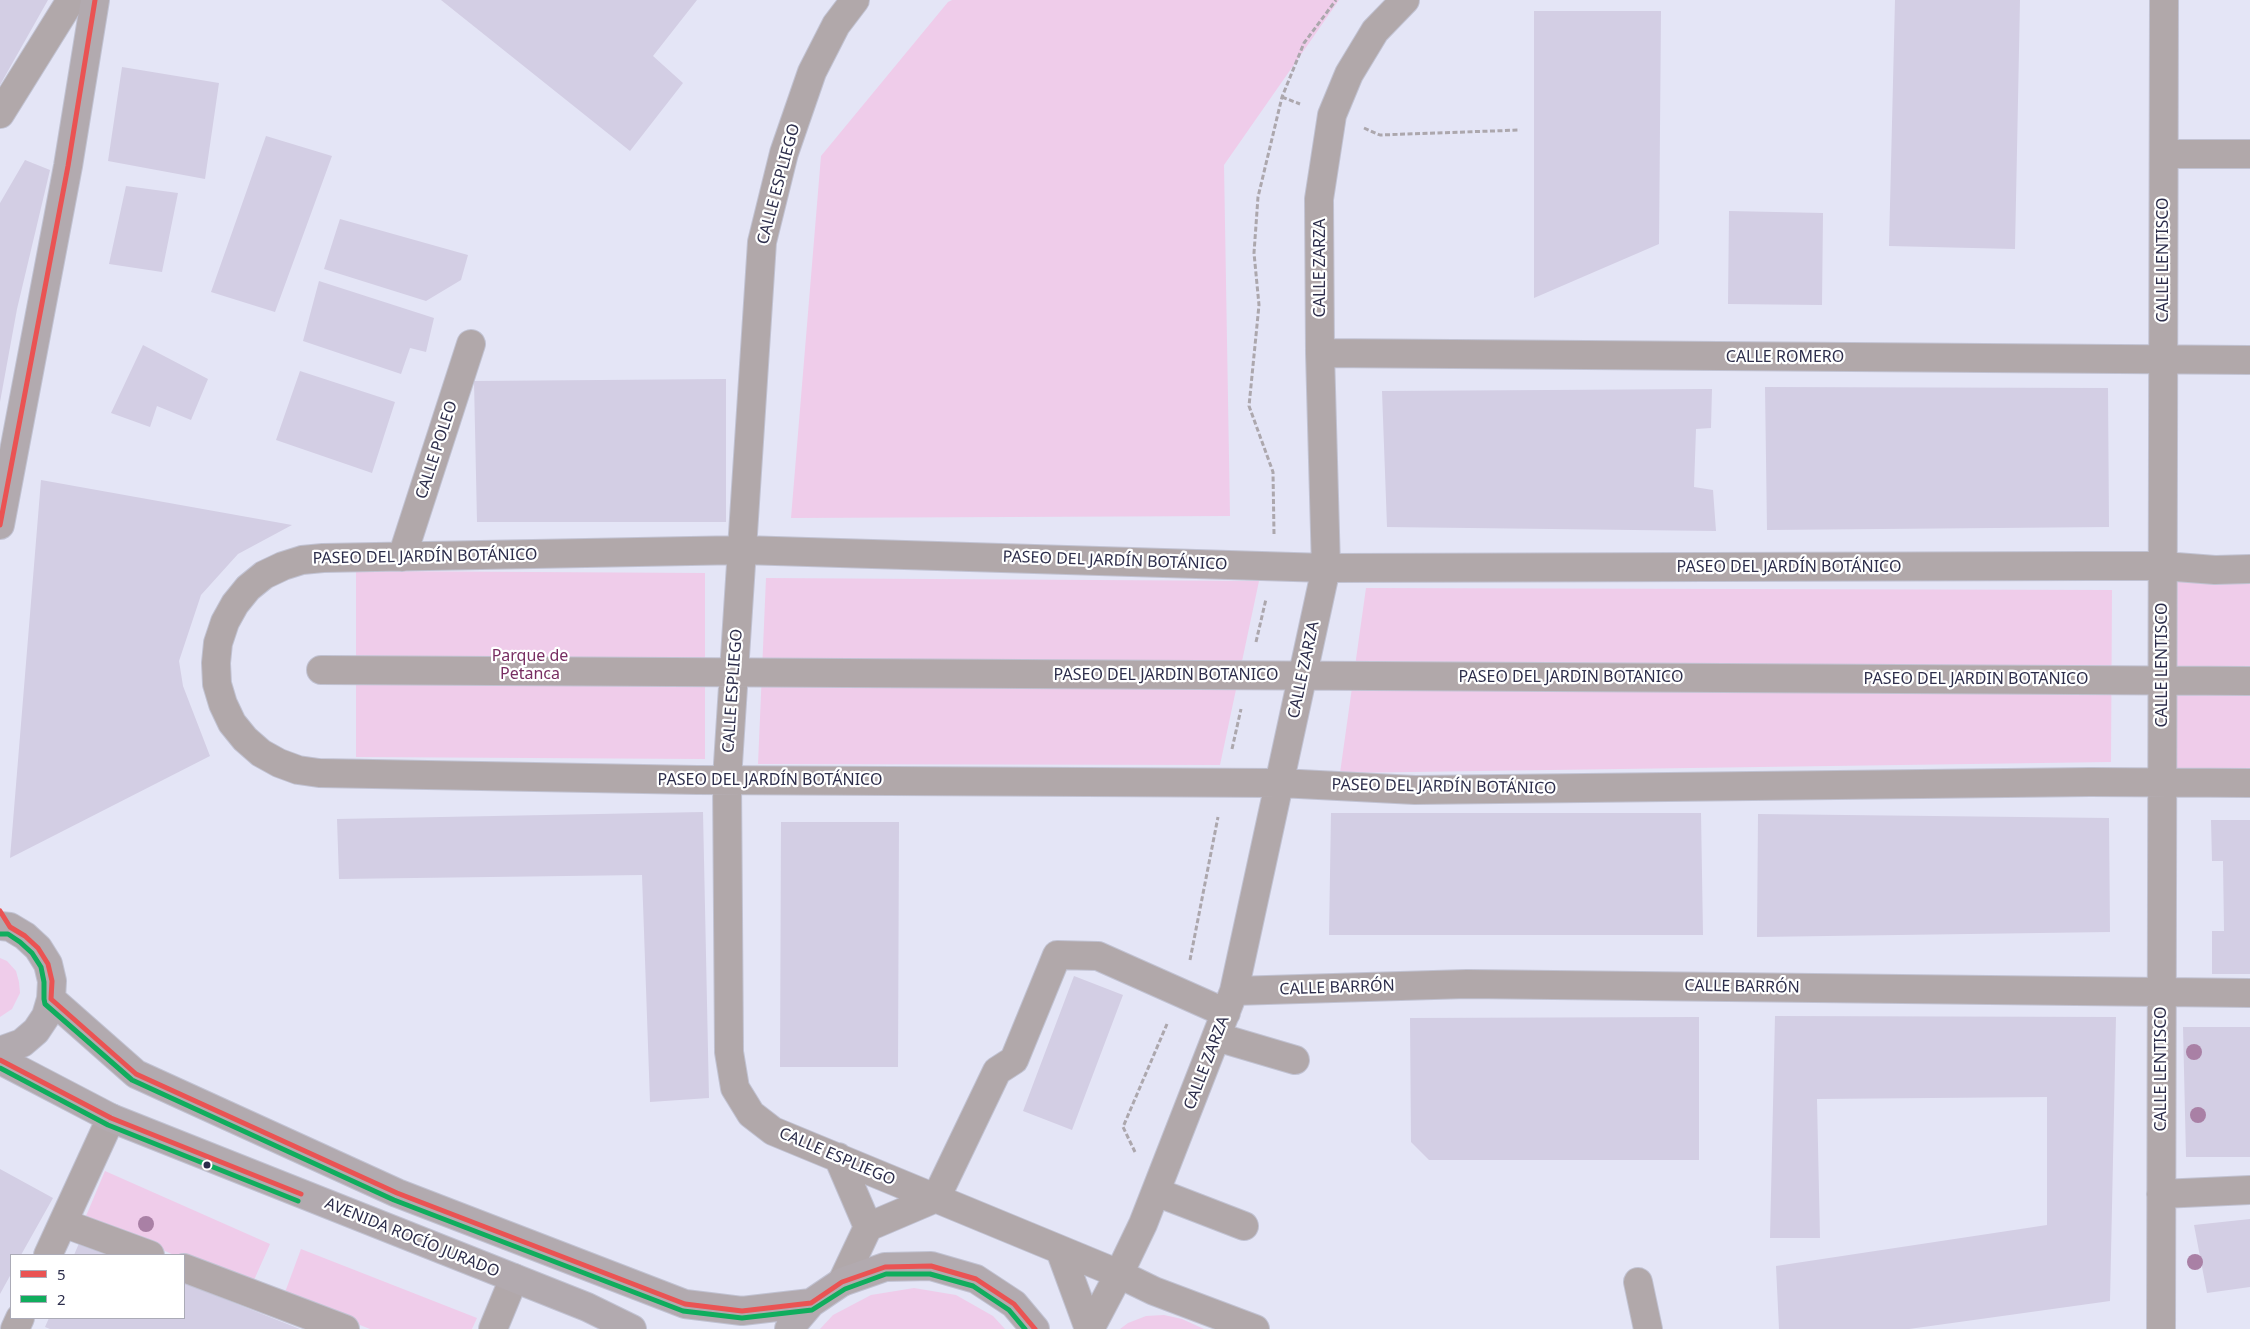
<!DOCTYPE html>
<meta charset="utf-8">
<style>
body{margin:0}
#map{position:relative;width:2250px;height:1329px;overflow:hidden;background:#e4e5f6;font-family:"Noto Sans",sans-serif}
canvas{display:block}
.legend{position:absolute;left:10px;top:1254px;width:175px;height:65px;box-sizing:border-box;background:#fff;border:1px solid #ababb7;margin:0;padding:6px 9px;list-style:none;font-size:15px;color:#2c2d4b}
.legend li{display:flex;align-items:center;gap:10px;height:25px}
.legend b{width:25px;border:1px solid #ababb7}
</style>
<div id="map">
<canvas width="2250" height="1329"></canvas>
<ul class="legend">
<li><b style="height:6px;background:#ea5353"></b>5</li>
<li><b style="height:6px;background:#10ad5d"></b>2</li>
</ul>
</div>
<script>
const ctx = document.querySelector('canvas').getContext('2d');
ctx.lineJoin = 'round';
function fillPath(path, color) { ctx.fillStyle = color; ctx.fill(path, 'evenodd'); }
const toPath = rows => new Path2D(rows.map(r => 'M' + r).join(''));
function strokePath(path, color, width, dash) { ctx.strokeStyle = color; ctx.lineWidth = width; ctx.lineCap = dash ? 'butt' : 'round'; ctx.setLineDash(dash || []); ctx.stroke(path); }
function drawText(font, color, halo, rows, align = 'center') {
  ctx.font = font + ' "Noto Sans",sans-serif'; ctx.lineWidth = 4.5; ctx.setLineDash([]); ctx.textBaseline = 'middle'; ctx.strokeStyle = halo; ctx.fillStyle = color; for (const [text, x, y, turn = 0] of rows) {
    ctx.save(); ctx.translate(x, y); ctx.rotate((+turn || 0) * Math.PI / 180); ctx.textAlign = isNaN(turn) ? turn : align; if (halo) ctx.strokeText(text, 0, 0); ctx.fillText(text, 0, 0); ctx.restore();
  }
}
fillPath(toPath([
 [952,0,1339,0,1224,165,1230,516,791,518,821,156,948,2],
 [2250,564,2250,783,2162,782,2163,566],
 [356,571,705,573,705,759,356,757],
 [766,578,1259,581,1220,765,758,764],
 [1366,588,2112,590,2111,762,1340,773],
 [0,958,7,961,16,971,19,982,20,993,12,1009,0,1017],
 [105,1171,270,1244,250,1289,184,1255,174,1255,86,1216],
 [301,1249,477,1318,472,1329,370,1329,284,1295],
 [914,1288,956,1295,993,1316,1005,1329,820,1329,833,1315,871,1295],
 [1164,1315,1182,1319,1204,1329,1120,1329,1128,1323,1146,1316]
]), '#efccea');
fillPath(toPath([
 [0,0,48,0,0,85],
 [441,0,697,0,653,56,683,83,630,151],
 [1895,0,2020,0,2015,249,1889,246],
 [1534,11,1661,11,1659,244,1534,298],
 [122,67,219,83,205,179,108,161],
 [266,136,332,156,275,312,211,292],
 [25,160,50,170,17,309,0,402,0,203],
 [126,186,178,193,162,272,109,264],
 [1729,211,1823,213,1822,305,1728,304],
 [340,219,468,255,461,280,426,301,324,269],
 [319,281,434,318,426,352,410,348,401,374,303,341],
 [143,345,208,379,191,420,157,406,150,427,111,413],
 [300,371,395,402,372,473,276,440],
 [726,379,726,522,477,522,474,381],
 [1765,387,2108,388,2109,527,1767,530],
 [1712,389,1711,428,1696,429,1694,487,1713,490,1716,531,1387,527,1382,391],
 [41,480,292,525,238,554,201,595,179,661,183,686,210,756,10,858],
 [703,812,709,1098,650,1102,642,875,339,879,337,819],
 [1331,813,1701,813,1703,935,1329,935],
 [1758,814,2109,818,2110,932,1757,937],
 [2211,820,2250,820,2250,974,2212,974,2212,931,2224,931,2223,861,2212,861],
 [781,822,899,822,898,1067,780,1067],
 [1074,976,1123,995,1072,1130,1023,1111],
 [1775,1016,2116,1017,2110,1301,1909,1329,1779,1329,1776,1266,2047,1225,2047,1097,1817,1099,1820,1238,1770,1238],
 [1699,1017,1699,1160,1429,1160,1411,1142,1410,1018],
 [2183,1027,2250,1027,2250,1157,2186,1157],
 [0,1169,53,1198,21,1255,11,1255,11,1274,0,1294],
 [2250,1219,2250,1287,2207,1293,2194,1225],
 [80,1241,115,1255,74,1255],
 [184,1283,300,1329,50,1329,45,1327,49,1318,184,1318]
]), '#d3cee4');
const minor = toPath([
 [855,0,836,25,812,72,784,153,762,242,727,779,729,1052,735,1088,751,1114,773,1131,1119,1274,1154,1291,1255,1329],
 [0,114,71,0],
 [2164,154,2250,154],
 [1320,353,2250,360],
 [402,557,471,344],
 [2250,569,2215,570,2163,566,2088,566,1326,568,743,550,323,558,302,560,283,566,264,575,248,588,235,604,225,622,218,643,216,663,217,684,223,704,232,723,245,739,261,753,279,763,298,770,319,773,697,780,1280,783,1415,790,2090,782,2250,783],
 [321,670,2250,681],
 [1234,991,1467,984,2250,993],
 [1217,1037,1295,1060],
 [838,1157,868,1227],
 [1156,1192,1244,1226],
 [2161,1194,2250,1190],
 [63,1223,150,1255],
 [1060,1250,1089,1329],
 [48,1255,111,1118],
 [184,1268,345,1329],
 [842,1282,868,1227,936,1198,997,1071,1014,1060,1057,955,1098,956,1226,1013],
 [1638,1282,1648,1329],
 [15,1329,20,1318],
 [493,1329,514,1278],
 [1090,1329,1119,1274,1143,1224,1234,991,1326,568,1320,353,1319,199,1332,115,1349,74,1375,31,1405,0],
 [2161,1329,2164,0]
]);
const major = toPath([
 [0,525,68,166,95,0],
 [0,926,10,927,25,936,38,948,48,964,52,981,51,999,46,1016,36,1031,22,1043,0,1051],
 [51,999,136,1074,397,1193,685,1304,742,1311,811,1303],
 [0,1060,111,1118,587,1307,632,1329],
 [789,1329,811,1303,842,1282,885,1267,931,1266,976,1279,1014,1304,1035,1329]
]);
strokePath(minor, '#c1c2d2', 30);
strokePath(major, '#c1c2d2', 30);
strokePath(toPath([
 [1282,97,1300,104],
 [1364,128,1380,135,1520,130],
 [1274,534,1273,472,1249,406,1259,305,1254,253,1258,197,1282,97,1304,43,1336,0],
 [1256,642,1266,599],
 [1232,749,1241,709],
 [1190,960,1218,817],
 [1135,1152,1123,1127,1167,1024]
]), '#aca7ad', 3, [5, 2.5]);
strokePath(minor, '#b1a8aa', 28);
strokePath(major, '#b2aaaf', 28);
strokePath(toPath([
 [0,525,68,166,95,0],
 [0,911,10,927,25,936,38,948,48,964,52,981,51,999,136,1074,397,1193,685,1304,742,1311,811,1303,842,1282,885,1267,931,1266,976,1279,1014,1304,1035,1329],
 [0,1060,111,1118,301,1194]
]), '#ea5353', 5);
strokePath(toPath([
 [0,934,8,934,20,942,32,953,41,967,44,982,44,999,45,1004,132,1080,394,1200,683,1311,742,1318,812,1310,845,1289,886,1274,930,1274,973,1286,1009,1310,1025,1329],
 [0,1068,108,1125,298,1201]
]), '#10ad5d', 5);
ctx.fillStyle = '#a980a5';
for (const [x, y] of [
 [2194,1052],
 [2198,1115],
 [146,1224],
 [2195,1262]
]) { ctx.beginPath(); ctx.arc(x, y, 8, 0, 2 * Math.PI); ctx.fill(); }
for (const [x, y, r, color] of [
 [207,1165,4.5,"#2c2d4b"]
]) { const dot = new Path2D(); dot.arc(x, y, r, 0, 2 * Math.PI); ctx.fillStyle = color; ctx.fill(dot); strokePath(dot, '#fff', 2); }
drawText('16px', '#2c2d4b', '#fff', [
 ["CALLE ESPLIEGO",779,184,-75],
 ["CALLE LENTISCO",2163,260,-90],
 ["CALLE ZARZA",1320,268,-90],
 ["CALLE ROMERO",1785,357],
 ["CALLE POLEO",437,450,-72],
 ["PASEO DEL JARDÍN BOTÁNICO",425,557,-1],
 ["PASEO DEL JARDÍN BOTÁNICO",1115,561,2],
 ["PASEO DEL JARDÍN BOTÁNICO",1789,567],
 ["CALLE LENTISCO",2162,665,-90],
 ["CALLE ZARZA",1304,670,-78],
 ["PASEO DEL JARDIN BOTANICO",1166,675],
 ["PASEO DEL JARDIN BOTANICO",1571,677],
 ["PASEO DEL JARDIN BOTANICO",1976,679],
 ["CALLE ESPLIEGO",733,691,-86],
 ["PASEO DEL JARDÍN BOTÁNICO",770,780],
 ["PASEO DEL JARDÍN BOTÁNICO",1444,787,1],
 ["CALLE BARRÓN",1742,987,1],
 ["CALLE BARRÓN",1337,988,-2],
 ["CALLE ZARZA",1207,1063,-69],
 ["CALLE LENTISCO",2161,1069,-90],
 ["CALLE ESPLIEGO",837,1157,23],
 ["AVENIDA ROCÍO JURADO",412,1238,22]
]);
drawText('16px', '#782e62', '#fff', [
 ["Parque de",530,656],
 ["Petanca",530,674]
]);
</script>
